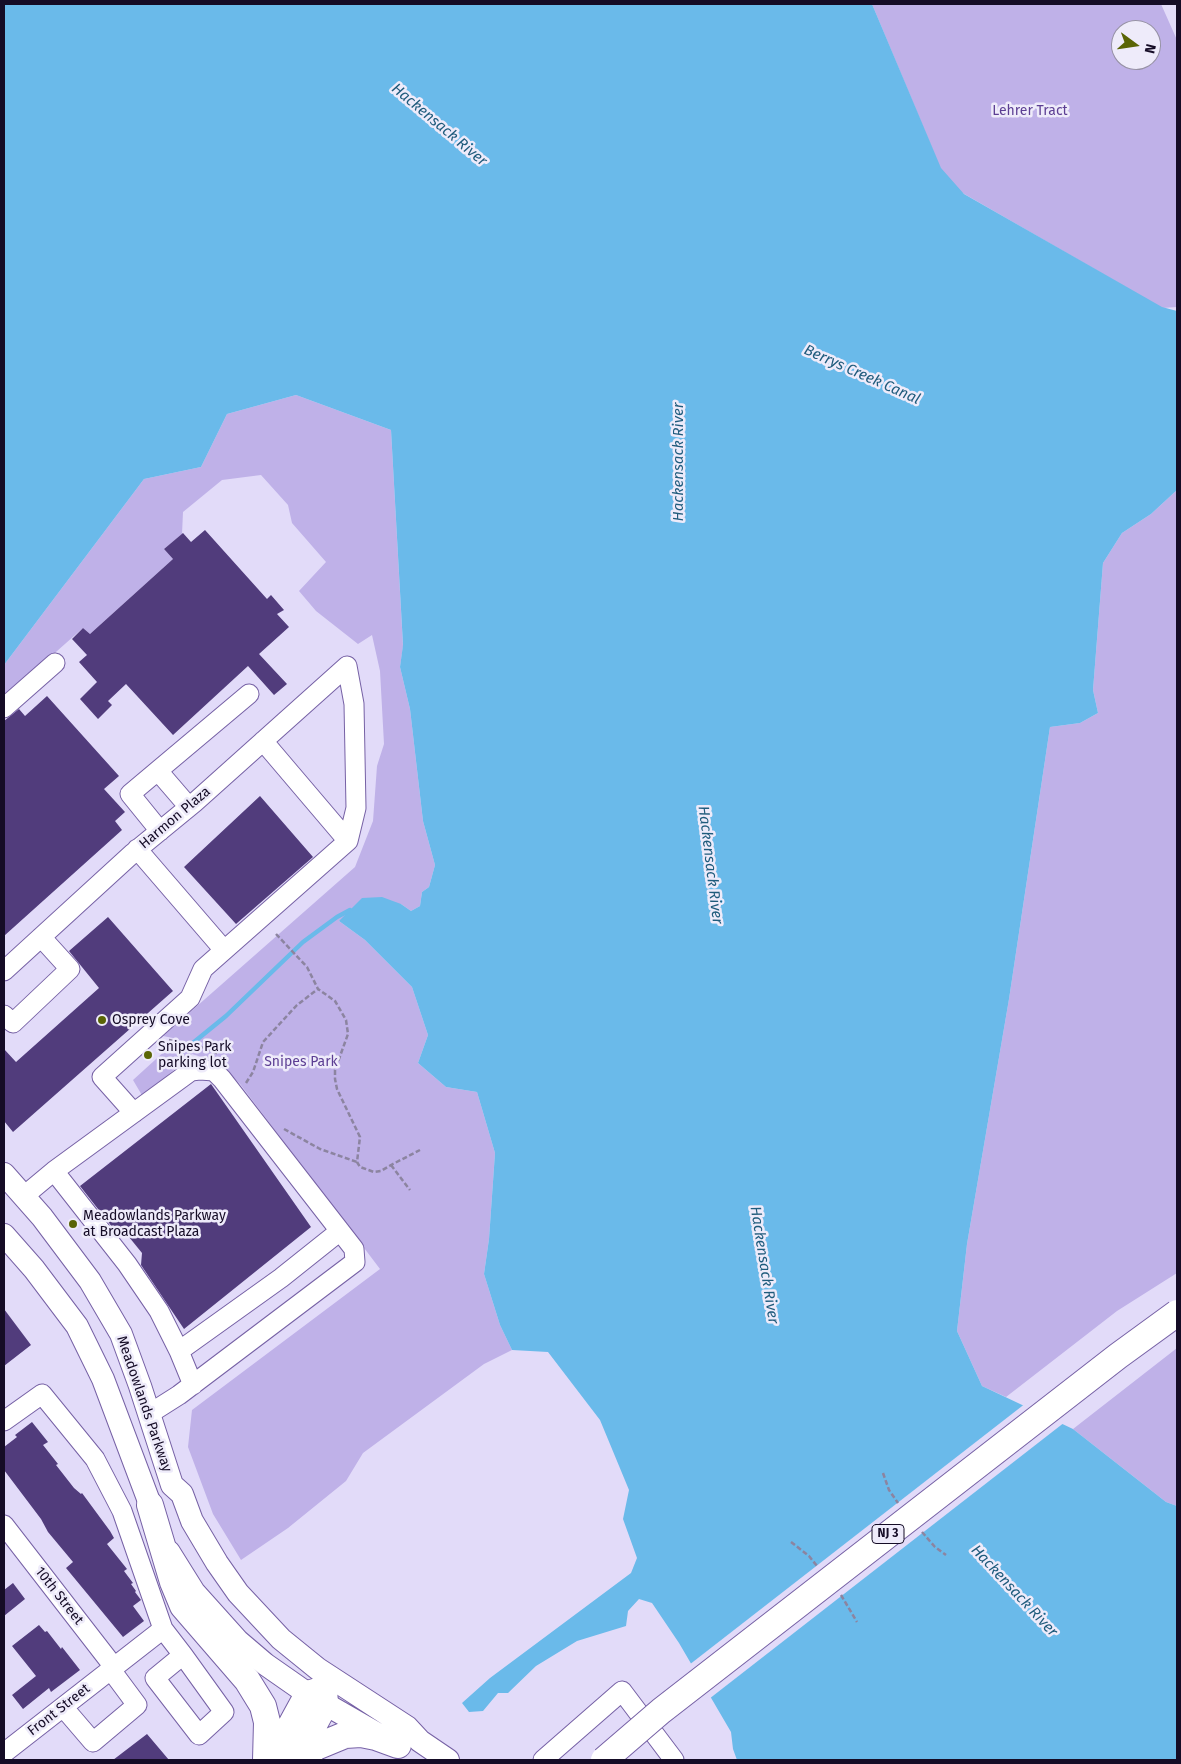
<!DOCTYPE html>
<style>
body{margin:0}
#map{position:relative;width:1181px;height:1764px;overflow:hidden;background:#e2dbf9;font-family:"Fira Sans",sans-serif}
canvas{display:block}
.frame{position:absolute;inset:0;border:5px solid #150c26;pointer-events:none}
.north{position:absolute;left:1111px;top:20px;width:50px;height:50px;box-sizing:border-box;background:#eeebfa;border:1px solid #9792a5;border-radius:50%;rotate:104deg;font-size:14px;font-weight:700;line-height:20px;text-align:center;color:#150c26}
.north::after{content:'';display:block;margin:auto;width:18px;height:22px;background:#5a6506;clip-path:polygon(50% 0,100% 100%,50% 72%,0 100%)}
</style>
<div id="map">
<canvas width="1181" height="1764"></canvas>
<div class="frame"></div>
<div class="north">N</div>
</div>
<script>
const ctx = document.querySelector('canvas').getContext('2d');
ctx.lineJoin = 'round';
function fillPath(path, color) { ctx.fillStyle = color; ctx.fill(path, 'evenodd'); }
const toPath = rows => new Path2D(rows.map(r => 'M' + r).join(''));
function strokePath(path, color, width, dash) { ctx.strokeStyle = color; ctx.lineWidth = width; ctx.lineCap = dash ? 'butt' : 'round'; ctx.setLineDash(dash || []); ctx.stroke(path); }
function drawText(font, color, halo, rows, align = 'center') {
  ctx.font = font + ' "Fira Sans",sans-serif'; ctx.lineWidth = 5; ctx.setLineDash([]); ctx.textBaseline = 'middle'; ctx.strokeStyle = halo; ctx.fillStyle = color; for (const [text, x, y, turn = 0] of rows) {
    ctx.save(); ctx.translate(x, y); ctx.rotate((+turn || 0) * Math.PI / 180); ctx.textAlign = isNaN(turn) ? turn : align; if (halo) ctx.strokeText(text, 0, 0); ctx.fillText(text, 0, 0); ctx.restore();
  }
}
fillPath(toPath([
 [872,4,1161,4,1177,40,1177,307,1162,308,947,184],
 [1121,30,1151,30,1151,60,1121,60],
 [296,395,391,430,403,646,400,667,410,709,423,821,435,865,429,887,422,892,420,906,411,911,401,904,339,921,365,940,412,987,428,1035,418,1063,446,1087,477,1092,495,1153,489,1239,484,1274,500,1325,512,1350,484,1364,363,1453,346,1481,288,1528,241,1560,213,1514,188,1447,192,1410,380,1269,240,1084,217,1062,192,1054,143,1097,133,1080,178,1039,163,1036,355,867,373,821,377,766,384,744,380,671,372,635,358,644,316,611,299,591,326,562,292,523,288,505,261,475,222,480,183,512,182,534,164,549,173,559,90,634,83,628,4,698,4,665,144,479,201,467,227,414],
 [1177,490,1177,1273,1117,1311,1006,1397,982,1386,957,1331,967,1244,1009,999,1050,727,1080,723,1098,713,1093,690,1103,563,1122,533,1151,514],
 [1177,1348,1177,1506,1166,1502,1073,1429]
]), '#bfb1e8');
fillPath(toPath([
 [4,4,872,4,941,168,964,194,1162,307,1177,311,1177,490,1151,514,1122,533,1103,563,1093,690,1098,713,1080,723,1050,727,1009,999,967,1244,957,1331,982,1386,1073,1429,1166,1502,1177,1506,1177,1760,737,1760,733,1749,731,1732,679,1643,652,1603,639,1599,628,1611,626,1626,577,1641,536,1666,508,1693,498,1693,483,1711,469,1712,462,1703,490,1678,631,1573,637,1558,623,1519,629,1490,600,1420,548,1352,512,1350,500,1325,484,1274,489,1239,495,1153,477,1092,446,1087,418,1063,428,1035,412,987,365,940,339,921,362,898,382,897,401,904,411,911,420,906,422,892,429,887,435,865,423,821,410,709,400,667,403,645,391,430,296,395,227,414,201,467,144,479,4,665]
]), '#6abaea');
fillPath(toPath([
 [1026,1403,1065,1422,709,1699,689,1665]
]), '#e2dbf9');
strokePath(toPath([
 [183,1051,226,1016,303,942,337,917,350,910]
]), '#6abaea', 4.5);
fillPath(toPath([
 [205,530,267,599,271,595,284,610,277,614,289,627,259,654,287,684,274,695,248,666,173,735,126,684,108,701,112,705,98,719,80,699,97,682,79,662,87,655,72,639,83,628,90,634,173,559,164,549,183,533,191,542],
 [47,696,119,776,104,789,125,812,115,821,122,830,4,936,4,721,19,709,25,716],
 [260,796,313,857,236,924,184,867],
 [108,917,173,991,13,1132,4,1121,4,1049,16,1062,99,988,69,951],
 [211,1084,311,1227,184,1329,141,1265,142,1253,129,1237,120,1237,80,1186],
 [4,1309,31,1345,4,1366],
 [32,1422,48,1442,43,1445,58,1464,56,1465,74,1488,81,1494,82,1493,110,1531,114,1538,107,1544,127,1569,124,1571,133,1583,131,1584,136,1591,135,1592,141,1600,133,1606,144,1621,123,1637,66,1568,73,1562,48,1532,41,1519,4,1470,4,1447,17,1437,15,1435],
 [13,1583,25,1599,4,1616,4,1590],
 [39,1625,45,1632,47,1631,61,1649,62,1647,80,1670,51,1692,49,1688,23,1709,12,1695,36,1676,12,1646],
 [147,1734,169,1760,113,1760]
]), '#513c7c');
const minor = toPath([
 [4,708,55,663],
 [263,741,348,841],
 [158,771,189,807],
 [160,831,130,794,249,694],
 [137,849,224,950],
 [4,971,133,853,194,803,347,666],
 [4,1015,13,1023,70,969,41,937],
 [134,1113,102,1077,190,998,203,969,348,841,356,808,354,704,347,666],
 [54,1171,127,1264,159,1311,179,1351,193,1385],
 [24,1196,54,1171,191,1071,200,1070,214,1071,222,1079,354,1249,355,1262,179,1395,149,1414],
 [179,1351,281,1278,340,1231],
 [4,1421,42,1394,95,1459,122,1511,163,1629,183,1655,224,1712,199,1735,155,1678,183,1655],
 [4,1525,114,1667],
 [63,1707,93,1742,137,1705,111,1670],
 [4,1753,163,1629],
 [543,1760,622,1691,674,1760]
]);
const major = toPath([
 [4,1174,42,1217,90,1281,121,1334,140,1386,172,1485,182,1494,192,1521,217,1563,238,1593,281,1639,318,1669,407,1727,420,1741,448,1760],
 [4,1235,34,1269,77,1326,103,1379,156,1520],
 [169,1552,194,1592,238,1641,265,1664,308,1694,381,1736]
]);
const highway = toPath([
 [150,1505,173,1582,183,1606,247,1680,263,1706,267,1722,266,1760],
 [272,1760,308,1694,324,1689,325,1704,295,1760],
 [300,1760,316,1747,345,1735,361,1734,376,1737,398,1745]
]);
strokePath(minor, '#7661a5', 21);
strokePath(major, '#7661a5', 24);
strokePath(highway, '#7661a5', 28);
strokePath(toPath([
 [276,934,307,967,318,989,335,1001,346,1020,348,1034,335,1070,335,1079,337,1089,360,1137,357,1162,360,1167,374,1172,381,1171,391,1165,420,1150],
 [169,1040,204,1048,219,1054],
 [246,1083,253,1072,263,1042,297,1005,318,989],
 [284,1129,320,1149,357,1162],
 [391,1165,410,1190],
 [883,1473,889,1490,898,1503],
 [922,1532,935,1547,946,1555],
 [791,1542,809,1556,817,1566],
 [841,1595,857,1622]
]), '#8c84a0', 2.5, [5, 2.5]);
strokePath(minor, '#fff', 19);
strokePath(major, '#fff', 22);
strokePath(highway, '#fff', 26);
const highwayBridge = toPath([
 [604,1760,661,1711,1118,1356,1177,1313]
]);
strokePath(highwayBridge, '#7661a5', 28, []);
strokePath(highwayBridge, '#fff', 26);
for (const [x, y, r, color] of [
 [102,1020,5,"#5a6506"],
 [148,1055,5,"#5a6506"],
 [73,1224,5,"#5a6506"]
]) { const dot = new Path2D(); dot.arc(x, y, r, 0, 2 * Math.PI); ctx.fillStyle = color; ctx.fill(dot); strokePath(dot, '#eeebfa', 2); }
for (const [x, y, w] of [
 [888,1534,32]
]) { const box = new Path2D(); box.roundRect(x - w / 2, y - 9.5, w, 19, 4); ctx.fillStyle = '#eeebfa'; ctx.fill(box); strokePath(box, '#150c26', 1); }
drawText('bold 12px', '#150c26', null, [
 ["NJ 3",888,1534]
]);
drawText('14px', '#5c3e93', '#eeebfa', [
 ["Lehrer Tract",1030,111],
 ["Snipes Park",301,1062]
]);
drawText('14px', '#150c26', '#eeebfa', [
 ["Harmon Plaza",175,818,-40],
 ["Meadowlands Parkway",144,1404,71],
 ["10th Street",59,1596,52],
 ["Front Street",59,1710,-38]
]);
drawText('14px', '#150c26', '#eeebfa', [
 ["Osprey Cove",112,1020],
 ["Snipes Park",158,1047],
 ["parking lot",158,1063],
 ["Meadowlands Parkway",83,1216],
 ["at Broadcast Plaza",83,1232]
], 'left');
drawText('italic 15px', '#1f5b7c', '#eeebfa', [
 ["Hackensack River",439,125,40],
 ["Berrys Creek Canal",862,375,24],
 ["Hackensack River",679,462,-90],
 ["Hackensack River",710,865,83],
 ["Hackensack River",764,1265,81],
 ["Hackensack River",1014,1591,47]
]);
</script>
